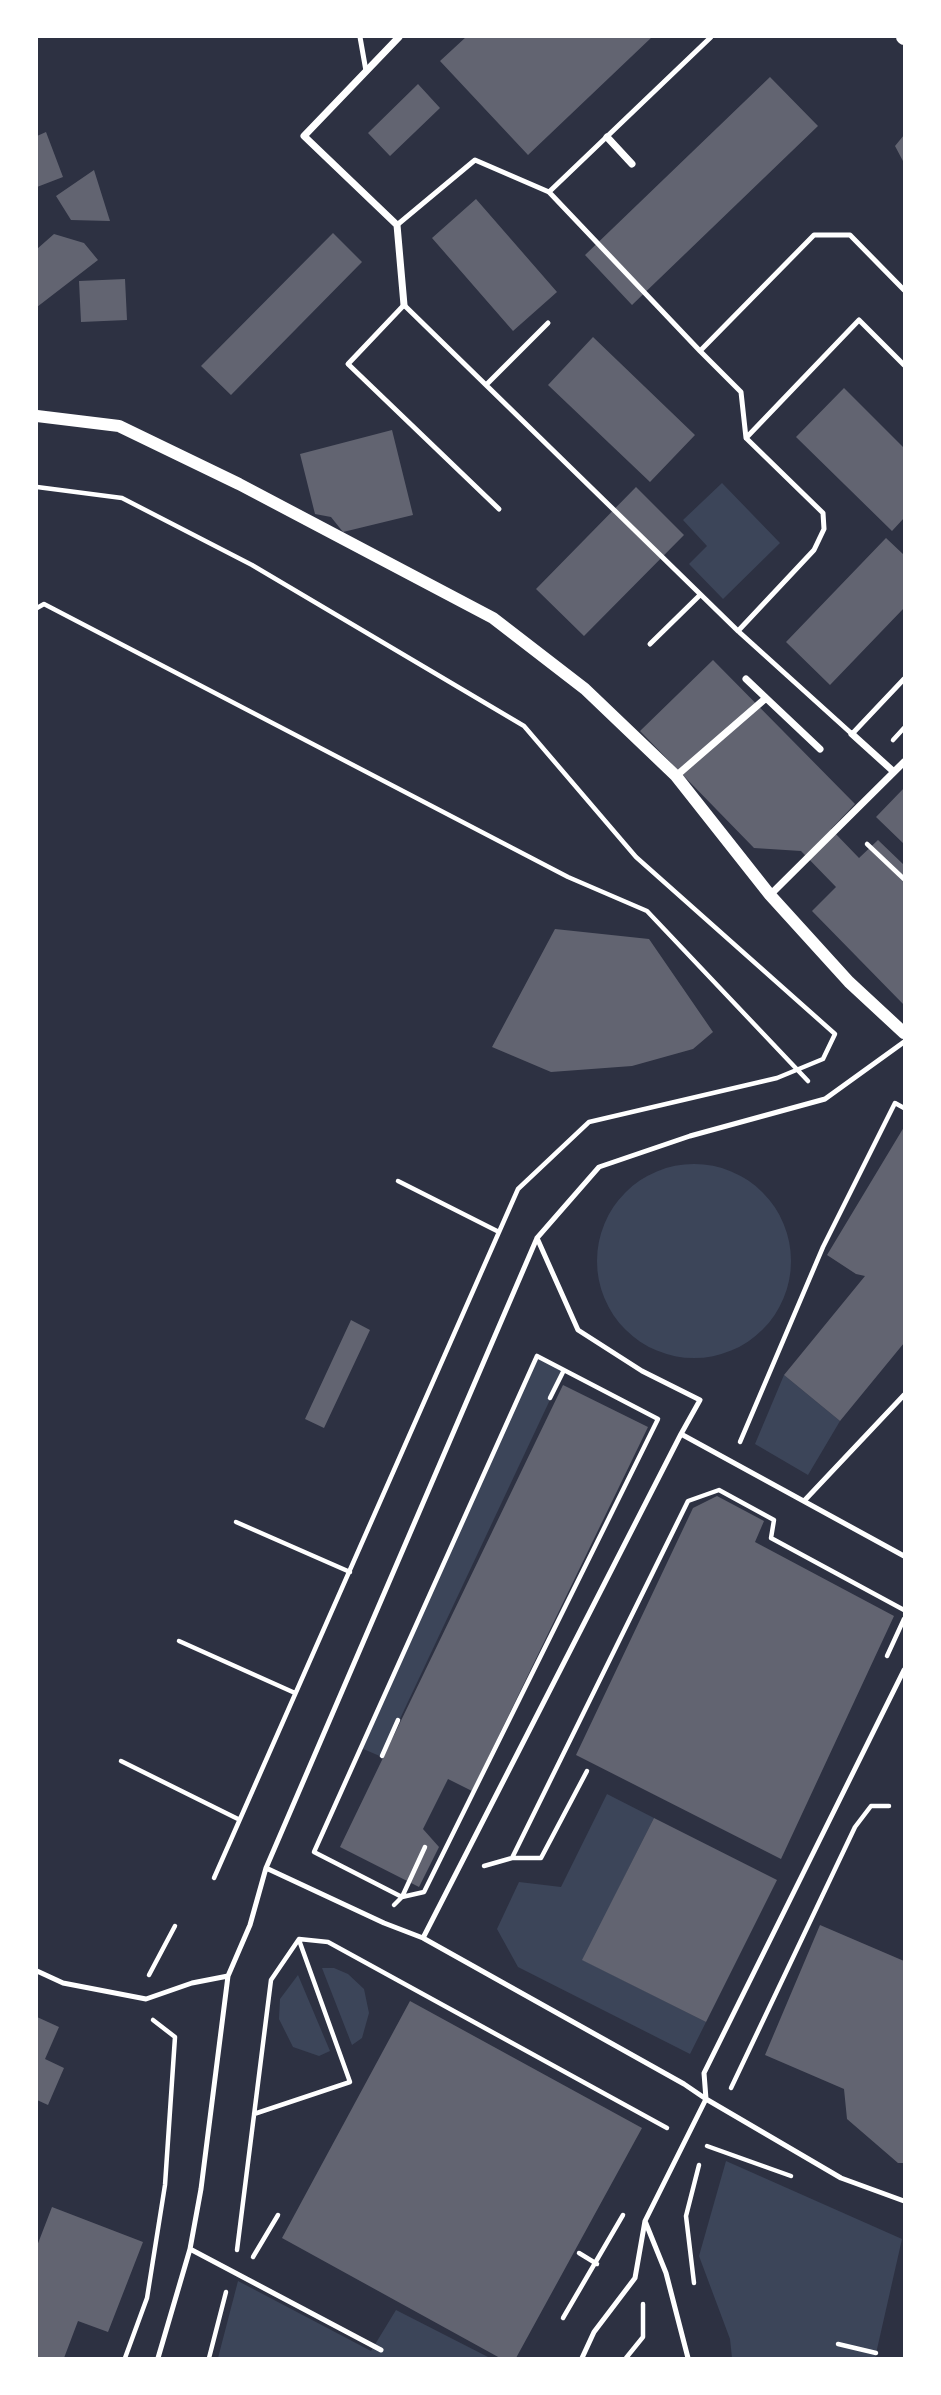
<!DOCTYPE html>
<style>
body{margin:0}
#map{position:relative;width:941px;height:2395px;overflow:hidden;background:#2d3142;font-family:Karla,sans-serif}
canvas{display:block}
.frame{position:absolute;inset:0;border:38px solid #fff;pointer-events:none}
</style>
<div id="map">
<canvas width="941" height="2395"></canvas>
<div class="frame"></div>
</div>
<script>
const ctx = document.querySelector('canvas').getContext('2d');
ctx.lineJoin = 'round';
function fillPath(path, color) { ctx.fillStyle = color; ctx.fill(path, 'evenodd'); }
const toPath = rows => new Path2D(rows.map(r => 'M' + r).join(''));
function strokePath(path, color, width, dash) { ctx.strokeStyle = color; ctx.lineWidth = width; ctx.lineCap = dash ? 'butt' : 'round'; ctx.setLineDash(dash || []); ctx.stroke(path); }
fillPath(toPath([
 [722,483,780,543,723,599,689,564,707,546,683,520],
 '597 1261a97 97 0 1 1 194 0a97 97 0 1 1-194 0Z',
 [537,1356,564,1370,382,1757,361,1748],
 [784,1375,840,1421,808,1475,755,1444],
 [607,1794,654,1818,583,1960,706,2022,690,2054,518,1967,497,1929,519,1882,561,1887],
 [322,1968,334,1968,348,1974,364,1989,369,2013,362,2038,352,2045],
 [298,1975,330,2051,319,2056,293,2047,279,2019,280,1999],
 [726,2161,902,2239,875,2358,732,2358,730,2339,699,2256],
 [238,2281,371,2351,396,2310,490,2358,218,2358]
]), '#3c4559');
fillPath(toPath([
 [466,37,652,37,528,155,440,61],
 [770,77,818,126,632,305,585,255],
 [418,84,440,108,390,156,368,133],
 [46,132,63,177,37,187,37,136],
 [904,135,904,163,895,146],
 [94,170,110,221,71,220,56,196],
 [476,199,557,292,513,331,432,238],
 [333,233,362,262,231,395,201,366],
 [54,234,84,243,98,260,37,307,37,249],
 [125,279,127,320,81,322,79,281],
 [593,337,695,435,650,482,548,385],
 [844,388,904,448,904,518,892,531,796,437],
 [392,430,413,515,343,532,331,517,315,514,300,454],
 [636,487,684,535,584,636,536,589],
 [886,538,904,555,904,608,830,685,786,642],
 [713,660,855,804,831,829,859,858,878,840,904,865,904,1005,812,911,836,887,801,851,754,848,640,731],
 [904,788,904,844,876,817],
 [555,929,649,939,713,1032,693,1049,632,1066,551,1072,492,1047],
 [904,1127,904,1343,840,1421,784,1375,865,1276,856,1274,827,1255],
 [351,1320,370,1330,324,1428,305,1419],
 [563,1385,648,1427,472,1791,448,1779,423,1829,439,1847,419,1887,340,1847],
 [717,1496,764,1521,755,1542,894,1616,781,1859,576,1755,693,1508],
 [654,1818,777,1880,706,2022,582,1960],
 [820,1925,904,1961,904,2163,898,2163,847,2119,844,2089,765,2055],
 [410,2001,642,2128,516,2358,500,2358,282,2238],
 [37,2017,59,2027,45,2059,64,2068,48,2105,37,2100],
 [52,2207,143,2242,108,2332,78,2321,64,2358,37,2358,37,2246]
]), '#626471');
strokePath(toPath([
 [37,487,122,498,252,565,524,726,636,857,835,1034,823,1059,777,1078,589,1122,518,1189,214,1878],
 [37,608,44,604,568,877,647,911,808,1081],
 [893,740,904,728],
 [867,844,904,879],
 [398,1181,499,1232],
 [537,1356,658,1419,424,1892,402,1897,314,1852,537,1356],
 [550,1398,564,1370],
 [740,1442,823,1247,895,1103,904,1108],
 [236,1522,350,1572],
 [179,1641,295,1693],
 [887,1656,904,1619],
 [382,1756,398,1720],
 [121,1761,238,1819],
 [512,1858,541,1858,587,1771],
 [484,1866,512,1858,688,1501,719,1490,774,1520,771,1538,904,1610],
 [394,1905,402,1897,425,1847],
 [149,1975,175,1926],
 [731,2088,855,1827,871,1806,889,1806],
 [254,2114,350,2082,299,1940],
 [707,2146,791,2176],
 [237,2250,271,1980,299,1939,328,1942,667,2128],
 [579,2253,597,2264],
 [253,2257,278,2215],
 [694,2283,686,2216,699,2165],
 [563,2318,623,2215],
 [838,2344,876,2353],
 [125,2358,147,2298,165,2185,175,2037,153,2020],
 [209,2358,226,2292],
 [626,2358,643,2337,643,2304]
]), '#fff', 4.5);
strokePath(toPath([
 [360,37,366,71],
 [549,192,700,351],
 [397,225,475,160,549,192,711,37],
 [904,365,859,320,746,438,823,513,824,529,814,550,738,631,852,734,904,679],
 [486,385,548,323],
 [746,438,741,392,700,351,814,235,850,235,904,290],
 [499,509,348,364,404,305,738,631],
 [650,644,700,595],
 [537,1238,578,1330,642,1371,700,1400,681,1434,904,1556],
 [804,1501,904,1395],
 [266,1868,384,1923,423,1938,684,2084,706,2099,841,2178,904,2201],
 [423,1938,681,1434],
 [37,1971,63,1983,146,1999,192,1983,228,1976],
 [190,2249,381,2350],
 [158,2358,190,2249,201,2189,228,1976,250,1925,266,1868,537,1238,599,1167,690,1136,825,1099,904,1042],
 [582,2358,594,2332,635,2278,645,2221],
 [688,2358,666,2273,645,2221,706,2099,704,2073,904,1670]
]), '#fff', 5);
strokePath(toPath([
 [399,37,304,136,397,225,404,305],
 [607,137,632,164],
 [746,679,766,698],
 [852,734,894,772],
 [676,776,766,698,820,749],
 [770,895,904,762]
]), '#fff', 7);
strokePath(toPath([
 [37,416,119,426,239,484,493,618,585,689,676,776,770,895,849,982,904,1033]
]), '#fff', 12);
strokePath(toPath([
 [903,37,904,38]
]), '#fff', 14);
</script>
